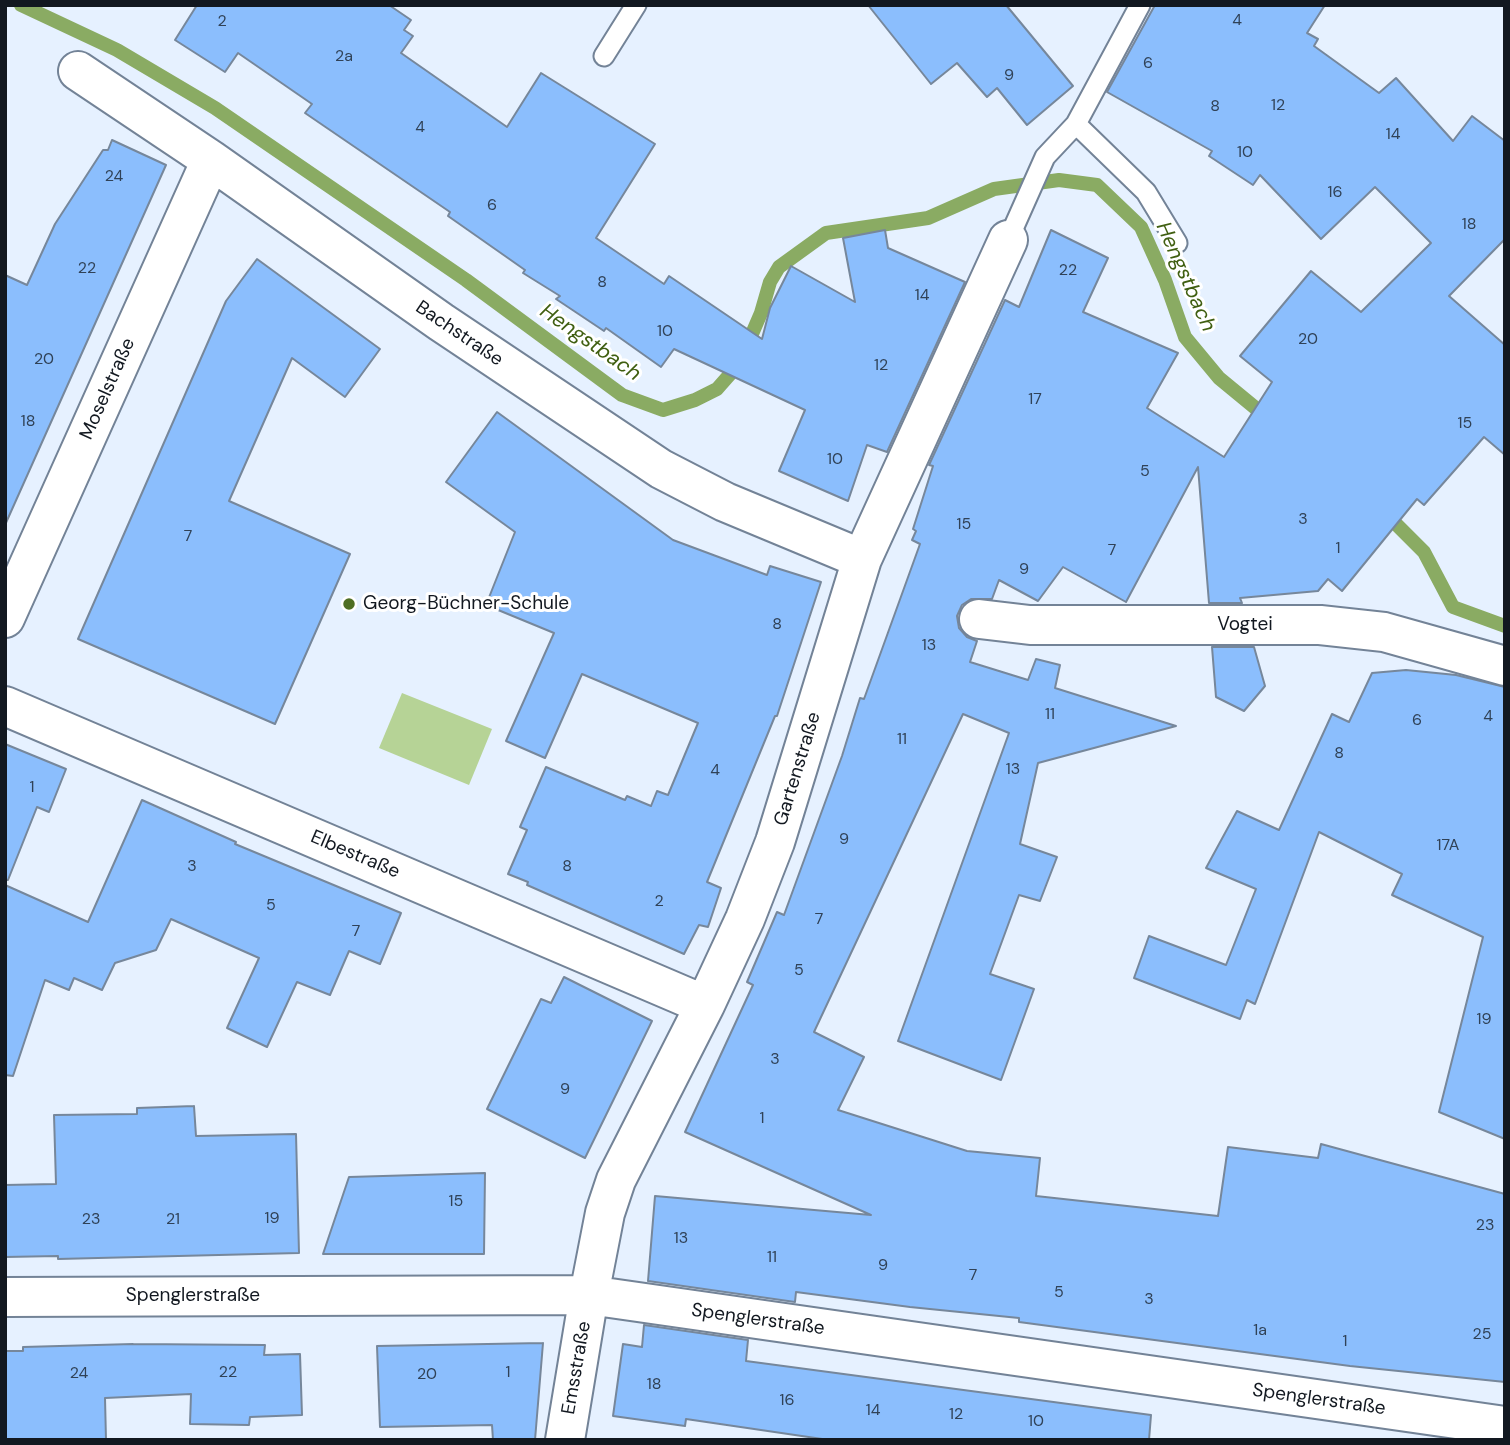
<!DOCTYPE html>
<meta charset="utf-8">
<style>
body{margin:0}
#map{position:relative;width:1510px;height:1445px;overflow:hidden;background:#e6f1ff;font-family:"DM Sans",sans-serif}
canvas{display:block}
.frame{position:absolute;inset:0;border:7px solid #121820;pointer-events:none}
</style>
<div id="map">
<canvas width="1510" height="1445"></canvas>
<div class="frame"></div>
</div>
<script>
const ctx = document.querySelector('canvas').getContext('2d');
ctx.lineJoin = 'round';
function fillPath(path, color) { ctx.fillStyle = color; ctx.fill(path, 'evenodd'); }
const toPath = rows => new Path2D(rows.map(r => 'M' + r).join(''));
function strokePath(path, color, width, dash) { ctx.strokeStyle = color; ctx.lineWidth = width; ctx.lineCap = dash ? 'butt' : 'round'; ctx.setLineDash(dash || []); ctx.stroke(path); }
function drawText(font, color, halo, rows, align = 'center') {
  ctx.font = font + ' "DM Sans",sans-serif'; ctx.lineWidth = 6; ctx.setLineDash([]); ctx.textBaseline = 'middle'; ctx.strokeStyle = halo; ctx.fillStyle = color; for (const [text, x, y, turn = 0] of rows) {
    ctx.save(); ctx.translate(x, y); ctx.rotate((+turn || 0) * Math.PI / 180); ctx.textAlign = isNaN(turn) ? turn : align; if (halo) ctx.strokeText(text, 0, 0); ctx.fillText(text, 0, 0); ctx.restore();
  }
}
fillPath(toPath([
 [402,693,492,729,469,785,379,748]
]), '#b6d396');
strokePath(toPath([
 [21,5,117,50,215,108,466,280,622,395,663,410,695,400,717,389,739,364,761,313,770,282,779,267,826,233,928,218,994,189,1059,180,1097,185,1141,227,1165,280,1185,337,1219,378,1270,420],
 [1384,512,1424,552,1453,607,1505,626]
]), '#8aab63', 14);
const building = toPath([
 [197,5,389,5,411,20,404,30,413,36,401,53,507,127,541,73,655,144,596,238,664,284,669,276,762,339,770,308,791,266,855,302,843,238,885,230,888,248,965,282,887,452,867,445,848,501,779,471,805,410,674,349,661,367,606,328,604,331,556,299,560,296,523,273,525,270,448,216,450,212,305,113,312,104,238,53,225,72,175,40,197,5],
 [868,5,1006,5,1073,86,1027,125,997,88,987,97,957,63,931,84,868,5],
 [1155,5,1325,5,1307,33,1318,39,1314,46,1379,93,1396,78,1453,141,1472,116,1505,141,1505,239,1449,296,1505,345,1505,455,1484,437,1424,505,1417,499,1342,591,1328,579,1318,591,1240,598,1242,603,1209,603,1198,467,1126,602,1063,567,1038,601,999,580,992,599,971,599,962,605,957,616,959,628,967,637,977,641,970,662,1028,680,1036,659,1060,665,1055,688,1176,726,1038,763,1020,844,1057,857,1040,901,1019,895,990,974,1034,989,1001,1080,898,1041,1009,733,963,714,814,1032,864,1057,838,1110,967,1151,1040,1158,1036,1196,1218,1216,1228,1147,1318,1158,1321,1144,1505,1194,1505,1382,1350,1366,1019,1322,1019,1318,910,1307,796,1292,795,1302,648,1281,655,1196,871,1215,685,1132,753,985,747,982,777,912,784,915,842,756,860,698,864,699,920,544,912,540,916,531,913,529,933,466,929,465,1005,300,1019,307,1051,230,1108,258,1083,312,1178,353,1147,408,1224,457,1272,382,1240,356,1311,271,1361,312,1431,243,1375,187,1321,239,1260,175,1253,185,1209,156,1212,151,1107,92,1155,5],
 [112,140,166,165,5,525,5,275,27,285,55,224,103,150,108,150,112,140],
 [257,259,380,349,345,397,292,358,229,501,350,554,275,724,78,639,226,301,257,259],
 [497,412,673,540,767,575,770,566,821,582,777,716,775,716,707,882,721,888,708,927,699,925,684,954,527,885,528,882,508,874,527,830,520,827,546,767,625,800,627,796,651,806,657,791,668,795,698,723,582,674,545,758,506,741,554,633,486,605,515,532,446,482,497,412],
 [1212,647,1254,647,1265,686,1244,711,1216,697,1212,647],
 [1406,670,1456,675,1505,687,1505,1139,1439,1112,1483,937,1392,895,1402,874,1319,832,1255,1004,1247,1000,1240,1019,1134,978,1149,936,1226,965,1256,889,1206,868,1237,811,1279,830,1332,714,1349,722,1372,673,1406,670],
 [5,744,66,769,49,812,37,807,8,880,5,880,5,744],
 [142,800,236,842,235,844,401,913,380,964,349,951,330,995,297,982,267,1047,227,1028,259,958,171,919,156,950,115,963,102,990,74,978,69,990,45,980,13,1076,5,1075,5,885,88,922,142,800],
 [564,977,652,1021,585,1158,487,1109,541,999,551,1003,564,977],
 [194,1106,196,1136,296,1134,299,1253,58,1259,58,1256,5,1257,5,1185,56,1184,54,1115,137,1114,137,1108,194,1106],
 [485,1173,484,1254,323,1254,349,1177,485,1173],
 [644,1325,748,1340,746,1361,1151,1415,1149,1440,829,1440,686,1419,685,1426,613,1416,623,1344,642,1347,644,1325],
 [543,1343,535,1440,493,1440,492,1425,380,1427,377,1346,543,1343],
 [133,1344,265,1345,264,1355,300,1354,302,1415,250,1417,249,1425,190,1424,191,1394,105,1398,106,1440,5,1440,5,1351,23,1351,23,1347,133,1344]
]);
fillPath(building, '#8bbefd');
strokePath(building, '#76879b', 2);
const service = toPath([
 [604,56,636,5],
 [1076,124,1146,192,1177,243],
 [1008,240,1045,157,1076,124,1140,5]
]);
const minor = toPath([
 [78,71,211,160,441,322,661,469,725,502,862,559],
 [5,618,211,160],
 [979,619,1030,625,1320,625,1384,632,1505,666],
 [5,706,705,1005],
 [5,1297,589,1295,1505,1426],
 [565,1440,589,1295,605,1213,616,1180,705,1005,745,919,775,842,862,559,1008,240]
]);
strokePath(service, '#738397', 23);
strokePath(minor, '#738397', 42);
strokePath(service, '#fff', 19);
strokePath(minor, '#fff', 38);
for (const [x, y, r, color] of [
 [349,604,7,"#4e6e23"]
]) { const dot = new Path2D(); dot.arc(x, y, r, 0, 2 * Math.PI); ctx.fillStyle = color; ctx.fill(dot); strokePath(dot, '#fff', 2.5); }
drawText('16px', '#304257', null, [
 ["4",1237,21],
 ["2",222,22],
 ["2a",344,57],
 ["6",1148,64],
 ["9",1009,76],
 ["12",1278,106],
 ["8",1215,107],
 ["4",420,128],
 ["14",1393,135],
 ["10",1245,153],
 ["24",114,177],
 ["16",1335,193],
 ["6",492,206],
 ["18",1469,225],
 ["22",87,269],
 ["22",1068,271],
 ["8",602,283],
 ["14",922,296],
 ["10",665,332],
 ["20",1308,340],
 ["20",44,360],
 ["12",881,366],
 ["17",1035,400],
 ["18",28,422],
 ["15",1465,424],
 ["10",835,460],
 ["5",1145,472],
 ["3",1303,520],
 ["15",964,525],
 ["7",188,537],
 ["1",1338,549],
 ["7",1112,551],
 ["9",1024,570],
 ["8",777,625],
 ["13",929,646],
 ["11",1050,715],
 ["4",1488,717],
 ["6",1417,721],
 ["11",902,740],
 ["8",1339,754],
 ["13",1013,770],
 ["4",715,771],
 ["1",32,788],
 ["9",844,840],
 ["17A",1448,846],
 ["3",192,867],
 ["8",567,867],
 ["2",659,902],
 ["5",271,906],
 ["7",819,920],
 ["7",356,932],
 ["5",799,971],
 ["19",1484,1020],
 ["3",775,1060],
 ["9",565,1090],
 ["1",762,1119],
 ["15",456,1202],
 ["19",272,1219],
 ["23",91,1220],
 ["21",173,1220],
 ["23",1485,1226],
 ["13",681,1239],
 ["11",772,1258],
 ["9",883,1266],
 ["7",973,1276],
 ["5",1059,1293],
 ["3",1149,1300],
 ["1a",1260,1331],
 ["25",1482,1335],
 ["1",1345,1342],
 ["22",228,1373],
 ["1",508,1373],
 ["24",79,1374],
 ["20",427,1375],
 ["18",654,1385],
 ["16",787,1401],
 ["14",873,1411],
 ["12",956,1415],
 ["10",1036,1422]
]);
drawText('19px', '#121820', '#fff', [
 ["Bachstraße",459,334,34],
 ["Moselstraße",108,389,-66],
 ["Vogtei",1245,625],
 ["Gartenstraße",798,769,-73],
 ["Elbestraße",355,855,23],
 ["Spenglerstraße",193,1296],
 ["Spenglerstraße",758,1320,8],
 ["Emsstraße",577,1368,-80],
 ["Spenglerstraße",1319,1400,8]
]);
drawText('19px', '#121820', '#fff', [
 ["Georg-Büchner-Schule",363,604]
], 'left');
drawText('italic 21px', '#405f11', '#fff', [
 ["Hengstbach",1185,277,66],
 ["Hengstbach",590,343,35]
]);
</script>
